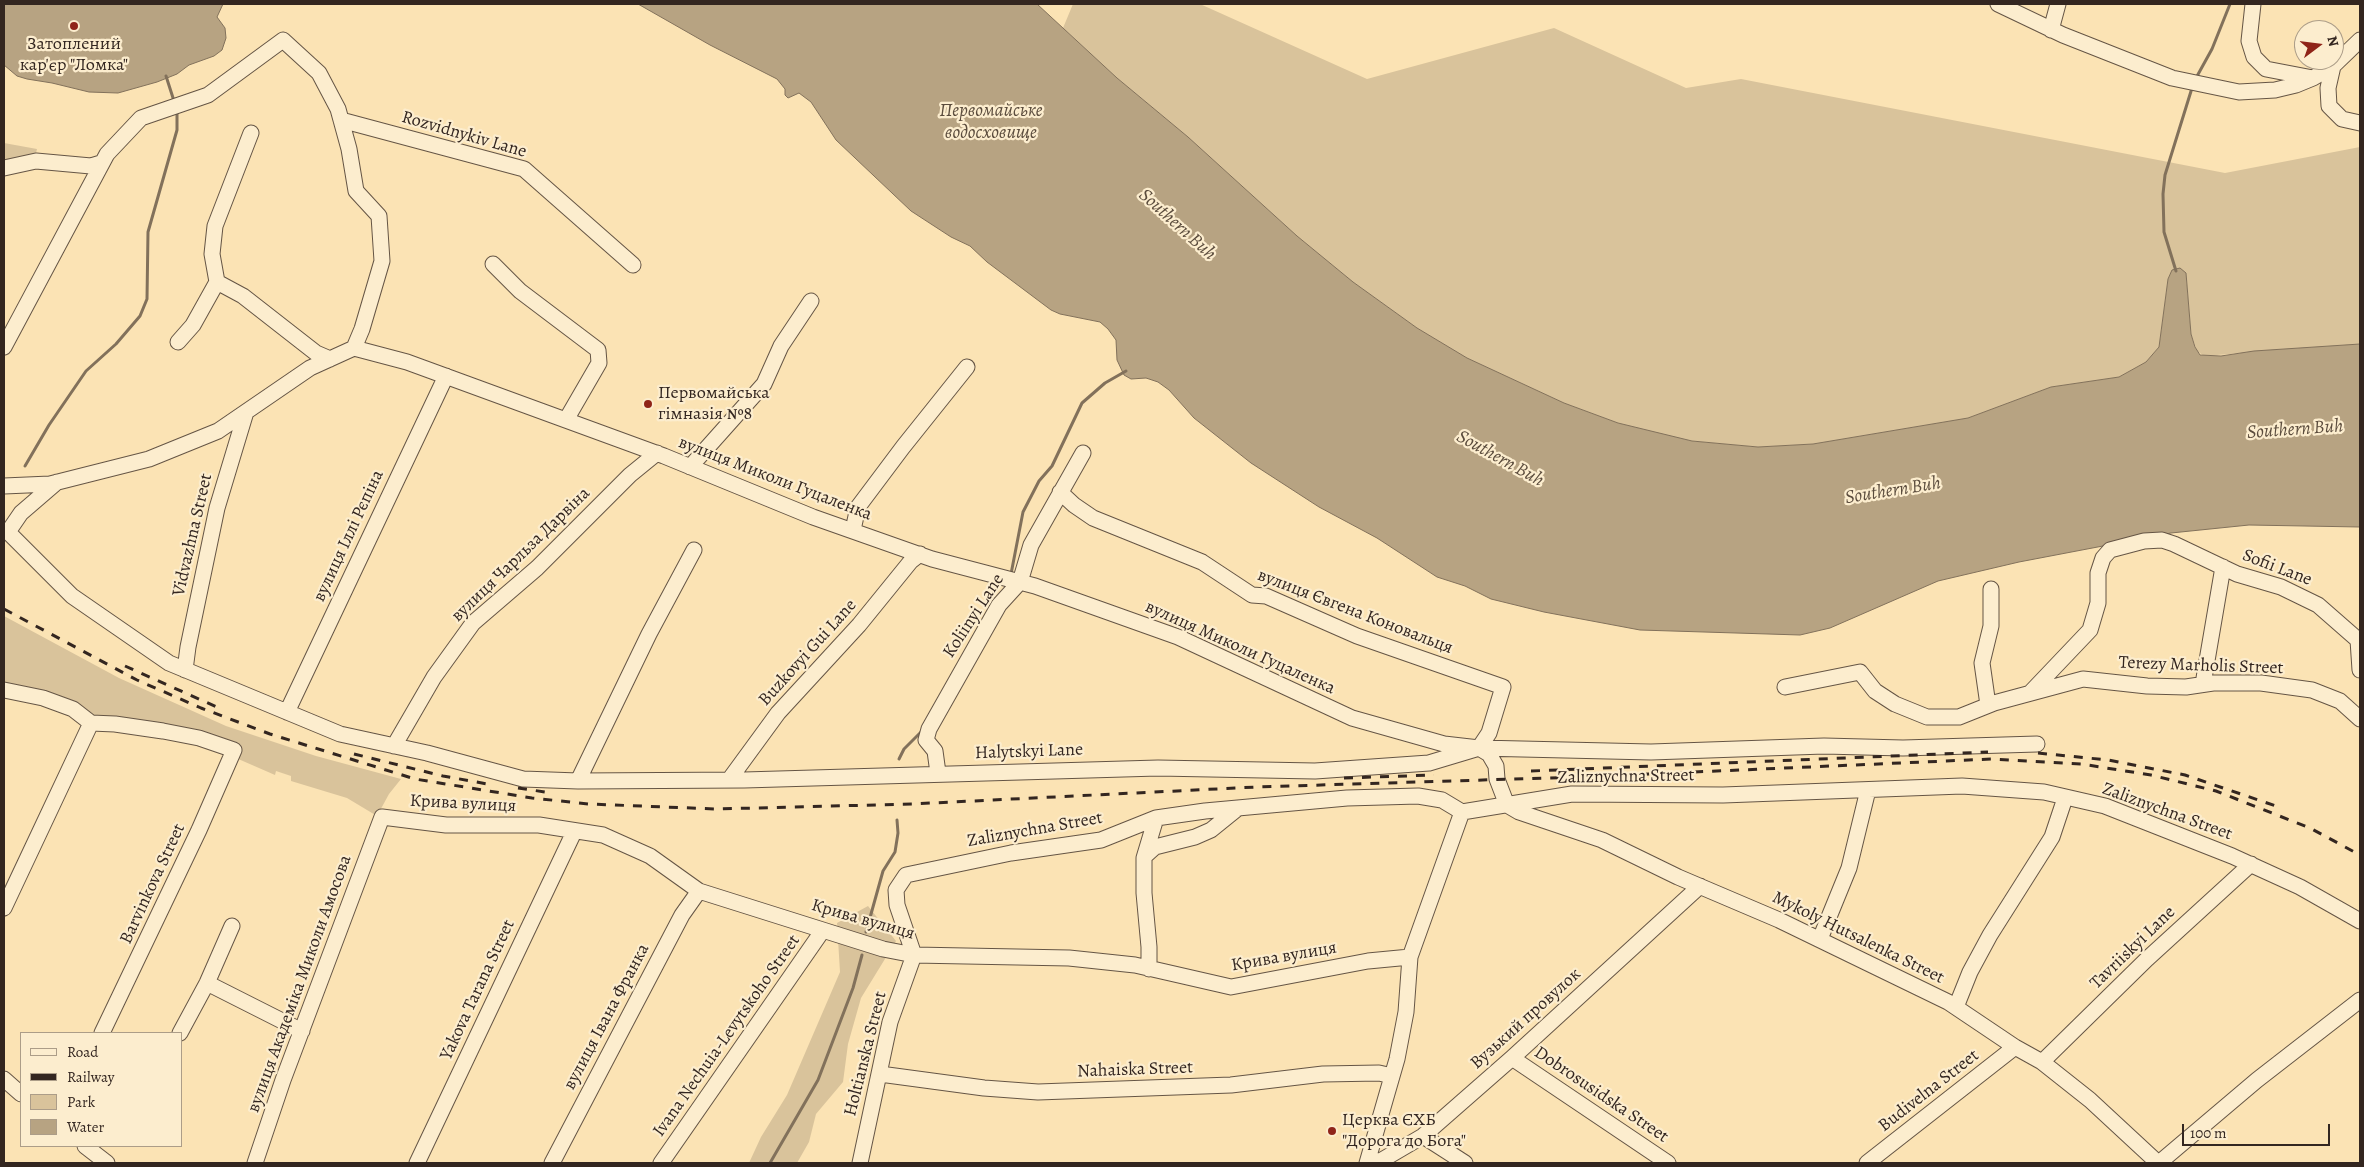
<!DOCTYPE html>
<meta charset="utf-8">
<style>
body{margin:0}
#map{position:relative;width:2364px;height:1167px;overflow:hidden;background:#fbe3b4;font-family:Alegreya,serif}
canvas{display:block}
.frame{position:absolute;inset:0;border:5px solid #332620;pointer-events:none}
.legend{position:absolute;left:20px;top:1032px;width:162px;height:115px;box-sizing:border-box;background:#fcedce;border:1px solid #ac9d88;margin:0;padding:6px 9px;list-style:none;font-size:15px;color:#332620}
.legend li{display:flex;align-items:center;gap:10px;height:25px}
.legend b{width:25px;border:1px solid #ac9d88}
.north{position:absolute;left:2294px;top:20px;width:50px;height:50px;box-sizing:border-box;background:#fcedce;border:1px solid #ac9d88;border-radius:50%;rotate:75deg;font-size:14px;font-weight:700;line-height:20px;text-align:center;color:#332620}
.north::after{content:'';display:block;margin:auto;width:18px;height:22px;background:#8f2418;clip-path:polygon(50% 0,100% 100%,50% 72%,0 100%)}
.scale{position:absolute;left:2182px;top:1124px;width:148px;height:22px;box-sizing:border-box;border:2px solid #332620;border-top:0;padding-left:6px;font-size:15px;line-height:18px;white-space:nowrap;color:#332620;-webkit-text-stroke:4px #fcedce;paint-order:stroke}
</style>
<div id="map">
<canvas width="2364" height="1167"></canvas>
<div class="frame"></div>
<ul class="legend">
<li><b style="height:6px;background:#fcedce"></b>Road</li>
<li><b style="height:6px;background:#332620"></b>Railway</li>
<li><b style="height:14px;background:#d9c39b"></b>Park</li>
<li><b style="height:14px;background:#b7a382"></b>Water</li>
</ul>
<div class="north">N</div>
<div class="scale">100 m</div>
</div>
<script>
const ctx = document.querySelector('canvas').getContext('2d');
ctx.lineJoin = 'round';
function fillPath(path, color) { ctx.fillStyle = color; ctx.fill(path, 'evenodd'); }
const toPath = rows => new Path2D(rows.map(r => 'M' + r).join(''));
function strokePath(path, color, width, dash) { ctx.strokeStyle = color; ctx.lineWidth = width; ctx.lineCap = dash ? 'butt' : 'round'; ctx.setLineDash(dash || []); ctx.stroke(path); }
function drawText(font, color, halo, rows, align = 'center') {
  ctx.font = font + ' Alegreya,serif'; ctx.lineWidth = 4.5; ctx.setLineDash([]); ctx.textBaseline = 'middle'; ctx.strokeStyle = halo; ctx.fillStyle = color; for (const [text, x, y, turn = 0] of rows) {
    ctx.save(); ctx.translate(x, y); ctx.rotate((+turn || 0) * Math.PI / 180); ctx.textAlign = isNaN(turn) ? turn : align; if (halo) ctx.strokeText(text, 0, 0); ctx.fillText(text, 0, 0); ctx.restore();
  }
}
fillPath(toPath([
 [1073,4,1200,4,1367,79,1554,28,1686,88,1741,79,2225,173,2360,147,2360,344,2204,356,2197,351,2191,334,2186,273,2172,270,2168,279,2159,347,2146,362,2119,377,2051,387,1968,418,1813,444,1758,447,1692,441,1666,436,1618,423,1564,403,1467,358,1417,328,1353,282,1297,236,1188,137,1117,78,1063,28],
 [4,143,37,149,35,157,4,162],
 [4,616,119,678,226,726,316,756,401,779,389,794,377,816,347,798,291,781,291,776,276,771,275,775,236,758,241,745,100,718,4,685],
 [868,906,896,941,861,998,848,1044,843,1082,816,1114,809,1142,797,1163,749,1163,761,1137,787,1095,840,972,837,923]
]), '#d9c39b');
const water = toPath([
 [4,4,223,4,217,17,225,28,226,38,222,50,214,56,189,65,177,74,157,82,118,93,89,92,52,83,27,79,17,76,4,65,4,4],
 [638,4,1037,4,1117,78,1188,137,1297,236,1353,282,1417,328,1467,358,1564,403,1618,423,1692,441,1758,447,1813,444,1968,418,2051,387,2119,377,2146,362,2159,347,2168,279,2172,270,2180,268,2186,273,2191,334,2195,347,2200,355,2221,356,2254,351,2360,344,2360,527,2249,525,2171,533,2019,562,1938,581,1830,628,1800,635,1640,630,1544,612,1491,599,1465,586,1437,577,1377,538,1319,507,1251,463,1194,418,1169,390,1158,382,1146,378,1131,379,1124,375,1117,360,1116,340,1108,329,1100,322,1060,314,1051,310,987,262,970,246,951,237,911,211,836,140,811,102,799,93,788,98,785,95,785,89,777,79,710,45,638,4]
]);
fillPath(water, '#b7a382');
strokePath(water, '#82715b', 1);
strokePath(toPath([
 [166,76,174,101],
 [2196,78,2212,49,2230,4],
 [2176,271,2164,232,2163,194,2165,175,2192,88],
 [25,466,49,425,86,371,116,344,140,316,147,299,148,232,177,130,177,110],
 [1011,574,1023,512,1039,481,1052,466,1082,403,1105,383,1126,371],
 [899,759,904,749,922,731],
 [866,932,883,871,895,852,898,833,897,820],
 [770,1163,818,1080,853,988,862,955]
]), '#82715b', 3);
const minor = toPath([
 [1998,4,2063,35,2172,78,2239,92,2275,90,2296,85,2313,78,2333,66,2360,40],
 [2253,4,2249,41,2254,57,2266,69,2313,78],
 [2051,30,2058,4],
 [2333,66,2328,88,2329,106,2342,119,2360,123],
 [341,120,524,169,633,265],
 [251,133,215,226,212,254,217,282,243,296,316,353,330,359],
 [4,168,36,161,91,166,101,163],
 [493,264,520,291,598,350,599,363,566,420],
 [178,342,193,325,217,282],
 [4,347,107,154,141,118,208,95,283,40,319,73,338,109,349,149,356,191,379,216,382,261,362,329,354,348],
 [690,467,764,384,781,346,811,301],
 [57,482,21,513,8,532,72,596,169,663,340,734,427,753,523,779,578,781,744,780,1158,768,1315,771,1429,763,1479,748,1651,752,1824,746,1903,748,2037,744],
 [4,486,50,484,149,459,218,431,310,368,354,348,407,362,664,456,813,517,932,559,1035,586,1178,637,1352,718,1444,744,1479,748,1489,754,1496,766,1497,779,1507,805,1519,812,1602,840,1678,877,1779,920,1948,1002,2015,1047,2042,1062,2090,1100,2158,1163],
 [1060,492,1074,505,1093,518,1202,562,1252,595,1266,596,1357,636,1503,687,1489,733,1479,748],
 [853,530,858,507,903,447,967,367],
 [185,670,188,647,217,508,246,412],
 [2203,684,2223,567],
 [1785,687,1860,672,1875,691,1895,704,1927,717,1959,717,1994,703,2083,679,2147,686,2186,687,2213,683,2261,683,2312,690,2340,701,2360,719],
 [4,690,43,698,73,709,91,723,115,724,163,731,199,738,234,750,199,830,102,1033],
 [2031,692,2090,630,2098,603,2098,573,2103,558,2110,550,2144,541,2162,540,2174,544,2237,574,2281,587,2318,605,2358,640,2360,670],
 [1988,705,1982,663,1991,626,1991,589],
 [287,712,446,376],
 [394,746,434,677,473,623,537,568,630,475,657,453],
 [938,773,935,751,926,740,929,729,999,605,1020,582,1031,545,1083,453],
 [729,780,778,713,859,625,911,561,920,554],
 [578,781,649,634,694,550],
 [1145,856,1155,847,1195,837,1211,830,1237,809],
 [4,908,91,723],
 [1820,939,1849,868,1868,790],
 [1149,969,1149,947,1144,893,1144,858,1156,818],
 [207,983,302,1031],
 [1956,1007,1970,972,1990,935,2052,837,2065,798],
 [180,1033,207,983,232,926],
 [1512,1058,1668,1163],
 [2042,1062,2147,959,2251,864],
 [880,1074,984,1088,1038,1092,1231,1085,1323,1074,1379,1073,1392,1076],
 [4,1079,21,1094],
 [1423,1136,1465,1163],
 [85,1146,107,1163],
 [255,1163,283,1080,382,817,446,825,539,825,603,835,650,856,699,891,883,949,914,955,1069,958,1135,965,1231,987,1368,961,1410,957],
 [417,1163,574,832],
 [552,1163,682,915,699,891],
 [661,1163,823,930],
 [860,1163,890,1022,914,955,897,905,896,890,906,875,1011,853,1101,840,1156,818,1205,811,1347,798,1418,796,1442,800,1462,812,1572,794,1723,795,1962,786,2044,792,2105,806,2232,856,2300,887,2360,921],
 [1367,1163,1397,1059,1406,1012,1410,957,1462,812],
 [1368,1163,1382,1160,1423,1136,1512,1058,1700,886],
 [1867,1163,2015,1047],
 [2159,1163,2257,1080,2360,1000]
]);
strokePath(minor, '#655545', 17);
strokePath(minor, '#fcedce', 15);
strokePath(toPath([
 [4,609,137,680,201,708,270,734,415,779,532,798,589,804,716,809,912,804,1256,787,1580,777,1992,759,2081,764,2151,775,2216,791,2310,828,2360,855],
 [125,666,219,708],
 [2038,753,2108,760,2185,775,2276,806],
 [354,754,443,776,493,785],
 [1531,771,1988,752],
 [1344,778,1434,775],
 [518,788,552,793]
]), '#332620', 3, [9, 9]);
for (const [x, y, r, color] of [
 [74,26,5,"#8f2418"],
 [648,404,5,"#8f2418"],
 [1332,1131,5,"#8f2418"]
]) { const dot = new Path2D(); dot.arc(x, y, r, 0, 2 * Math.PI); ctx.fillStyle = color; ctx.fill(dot); strokePath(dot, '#fcedce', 2); }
drawText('18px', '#332620', '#fcedce', [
 ["Затоплений",74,45,"center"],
 ["кар'єр \"Ломка\"",74,66,"center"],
 ["Первомайська",658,394],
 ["гімназія №8",658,415],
 ["Церква ЄХБ",1342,1121],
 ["\"Дорога до Бога\"",1342,1142]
], 'left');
drawText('18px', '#332620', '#fcedce', [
 ["Rozvidnykiv Lane",464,135,16],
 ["вулиця Миколи Гуцаленка",775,479,21],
 ["Vidvazhna Street",193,535,-77],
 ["вулиця Іллі Рєпіна",349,536,-65],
 ["вулиця Чарльза Дарвіна",521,555,-44],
 ["Sofii Lane",2277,568,21],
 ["вулиця Євгена Коновальця",1355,612,21],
 ["Koliinyi Lane",974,616,-57],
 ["вулиця Миколи Гуцаленка",1240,648,24],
 ["Buzkovyi Gui Lane",808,653,-48],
 ["Terezy Marholis Street",2201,666,2],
 ["Halytskyi Lane",1029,752,-2],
 ["Zaliznychna Street",1626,777,-1],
 ["Крива вулиця",463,804,3],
 ["Zaliznychna Street",2167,812,20],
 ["Zaliznychna Street",1035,830,-10],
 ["Barvinkova Street",153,884,-65],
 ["Крива вулиця",863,920,16],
 ["Mykoly Hutsalenka Street",1858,938,26],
 ["Tavriiskyi Lane",2133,948,-44],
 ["Крива вулиця",1284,957,-10],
 ["вулиця Академіка Миколи Амосова",300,984,-70],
 ["Yakova Tarana Street",478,990,-65],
 ["вулиця Івана Франка",607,1017,-62],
 ["Вузький провулок",1526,1019,-42],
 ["Ivana Nechuia-Levytskoho Street",727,1036,-55],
 ["Holtianska Street",866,1054,-76],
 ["Nahaiska Street",1135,1070,-2],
 ["Budivelna Street",1929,1091,-38],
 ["Dobrosusidska Street",1601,1095,34]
]);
drawText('italic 19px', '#5b4c3d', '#fcedce', [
 ["Первомайське",991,111],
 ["водосховище",991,133],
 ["Southern Buh",1177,225,42],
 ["Southern Buh",2295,430,-4],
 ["Southern Buh",1500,459,29],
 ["Southern Buh",1893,491,-9]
]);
</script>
